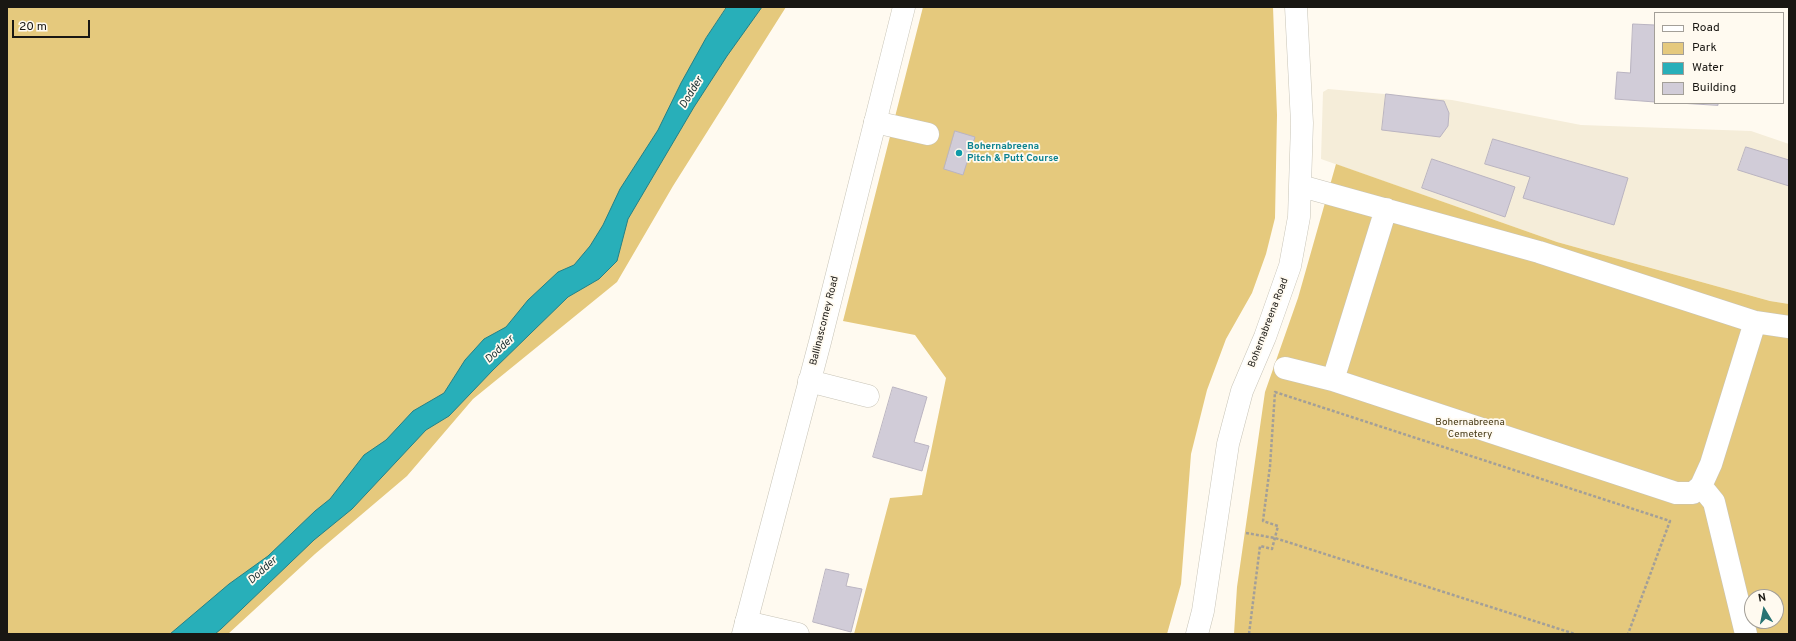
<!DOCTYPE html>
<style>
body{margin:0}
#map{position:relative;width:1796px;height:641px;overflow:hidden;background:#fffaf0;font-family:Overpass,sans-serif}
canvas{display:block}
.frame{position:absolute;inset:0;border:8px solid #191713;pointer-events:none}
.legend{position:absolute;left:1654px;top:12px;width:130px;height:92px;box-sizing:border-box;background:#fffaf0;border:1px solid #a39f98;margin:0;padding:5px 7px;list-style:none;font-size:12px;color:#191713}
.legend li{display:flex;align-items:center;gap:8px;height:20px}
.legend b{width:20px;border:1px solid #a39f98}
.north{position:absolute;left:1744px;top:589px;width:40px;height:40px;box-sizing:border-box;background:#fffaf0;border:1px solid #a39f98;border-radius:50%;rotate:350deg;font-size:11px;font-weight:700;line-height:16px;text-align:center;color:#191713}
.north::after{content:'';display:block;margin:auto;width:14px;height:18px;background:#287373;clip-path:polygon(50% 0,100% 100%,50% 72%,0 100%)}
.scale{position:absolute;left:12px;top:20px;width:78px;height:18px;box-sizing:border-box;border:2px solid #191713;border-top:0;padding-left:5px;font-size:12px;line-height:14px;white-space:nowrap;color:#191713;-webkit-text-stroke:3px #fffaf0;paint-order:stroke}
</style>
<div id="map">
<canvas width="1796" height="641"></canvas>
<div class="frame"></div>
<ul class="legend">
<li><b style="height:5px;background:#fff"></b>Road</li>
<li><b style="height:11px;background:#e5c97d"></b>Park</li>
<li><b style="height:11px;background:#28afb9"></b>Water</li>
<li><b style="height:11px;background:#d1ccd8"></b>Building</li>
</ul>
<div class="north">N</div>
<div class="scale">20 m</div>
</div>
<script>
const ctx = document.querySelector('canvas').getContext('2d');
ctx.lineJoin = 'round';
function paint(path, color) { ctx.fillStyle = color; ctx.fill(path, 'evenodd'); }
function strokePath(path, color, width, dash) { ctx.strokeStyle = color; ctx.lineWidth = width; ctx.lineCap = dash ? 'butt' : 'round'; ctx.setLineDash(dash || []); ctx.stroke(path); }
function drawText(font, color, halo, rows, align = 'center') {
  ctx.font = font + ' Overpass,sans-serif'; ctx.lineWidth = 3.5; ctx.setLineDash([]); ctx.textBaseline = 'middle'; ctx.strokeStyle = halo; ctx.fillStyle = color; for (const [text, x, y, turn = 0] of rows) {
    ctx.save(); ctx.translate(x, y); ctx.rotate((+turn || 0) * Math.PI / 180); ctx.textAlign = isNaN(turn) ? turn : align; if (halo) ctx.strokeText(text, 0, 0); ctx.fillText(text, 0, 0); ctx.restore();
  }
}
paint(new Path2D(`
 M 1328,89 L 1452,100 L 1581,125 L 1751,131 L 1789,144 L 1789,304 L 1770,301 L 1557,242 L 1321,159 L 1323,92 Z`), '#f5edd9');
paint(new Path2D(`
 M 7,7 L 786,7 L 673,186 L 617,282 L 473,399 L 407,476 L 315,554 L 228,634 L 7,634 Z
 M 923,7 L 1273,7 L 1277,115 L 1275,218 L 1266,254 L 1252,293 L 1226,339 L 1207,390 L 1191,454 L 1181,584 L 1167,634 L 854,634 L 890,498 L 922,495 L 946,378 L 915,335 L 843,321 Z
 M 1336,164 L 1557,242 L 1770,301 L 1789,304 L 1789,634 L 1234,634 L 1237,587 L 1265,392 L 1298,298 ZM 1752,597 L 1776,597 L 1776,621 L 1752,621 Z`), '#e5c97d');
const water = new Path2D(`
 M 727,7 L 762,7 L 727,56 L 694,107 L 628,219 L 617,261 L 599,279 L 568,297 L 493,370 L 449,416 L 426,430 L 352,509 L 314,540 L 221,629 L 215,634 L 170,634 L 229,584 L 268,556 L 315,511 L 330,499 L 364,455 L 386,440 L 413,411 L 444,393 L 465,360 L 484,339 L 506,327 L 528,300 L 558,272 L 574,265 L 590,246 L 603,225 L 620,189 L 658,130 L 681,83 L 706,38 Z`);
paint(water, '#28afb9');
strokePath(water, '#248187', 1);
const building = new Path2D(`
 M 1633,24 L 1655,25 L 1655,102 L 1615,99 L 1617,72 L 1630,73 Z
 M 1386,94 L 1444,101 L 1449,113 L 1448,126 L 1440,137 L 1382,130 Z
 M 1679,103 L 1718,103 L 1718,105 Z
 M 955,131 L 975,137 L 963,175 L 944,169 Z
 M 1493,139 L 1628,178 L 1614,225 L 1523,198 L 1530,177 L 1485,164 Z
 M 1746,147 L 1789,160 L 1789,186 L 1738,170 Z
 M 1432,159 L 1515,187 L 1505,217 L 1422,188 Z
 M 893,387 L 927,397 L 914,442 L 929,446 L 922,471 L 873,457 Z
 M 826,569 L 849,574 L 846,586 L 862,589 L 851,632 L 813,622 Z`);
paint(building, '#d1ccd8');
strokePath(building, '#bab4c1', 1);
const minor = new Path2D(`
 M 875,122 L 928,134
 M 1301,186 L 1539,252 L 1755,322 L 1789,327
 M 1285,368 L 1333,380 L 1676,493 L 1693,493 L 1701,486 L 1711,464 L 1755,322
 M 1333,380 L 1386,209
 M 809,381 L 868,396
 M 1701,486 L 1714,502 L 1746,634
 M 746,622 L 798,634
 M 1197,634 L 1203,611 L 1228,444 L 1242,391 L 1265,337 L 1290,266 L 1299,217 L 1302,123 L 1296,7`);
const major = new Path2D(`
 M 743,634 L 820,342 L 904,7`);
strokePath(minor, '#c8c4b7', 23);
strokePath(major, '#c8c4b7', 23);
strokePath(new Path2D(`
 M 1246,533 L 1275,538 L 1575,634
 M 1249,634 L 1260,546 L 1272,549 L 1278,526 L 1263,521 L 1270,466 L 1275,392 L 1670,521 L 1628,634`), '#a39f98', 2.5, [3, 2]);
strokePath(minor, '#fff', 22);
strokePath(major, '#fff', 22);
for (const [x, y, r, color] of [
 [959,153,4,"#0f9aa8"]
]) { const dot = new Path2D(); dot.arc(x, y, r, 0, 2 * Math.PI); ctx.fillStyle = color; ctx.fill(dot); strokePath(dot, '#fffaf0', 1.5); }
drawText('bold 10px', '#0d838f', '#fffaf0', [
 ["Bohernabreena",967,147],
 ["Pitch & Putt Course",967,159]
], 'left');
drawText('10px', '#191713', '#fffaf0', [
 ["Ballinascorney Road",825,321,-76],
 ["Bohernabreena Road",1269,323,-69]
]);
drawText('10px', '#463915', '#fffaf0', [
 ["Bohernabreena",1470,423],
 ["Cemetery",1470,435]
]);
drawText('italic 11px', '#1d3234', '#fffaf0', [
 ["Dodder",692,93,-59],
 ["Dodder",500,350,-43],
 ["Dodder",263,571,-42]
]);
</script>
